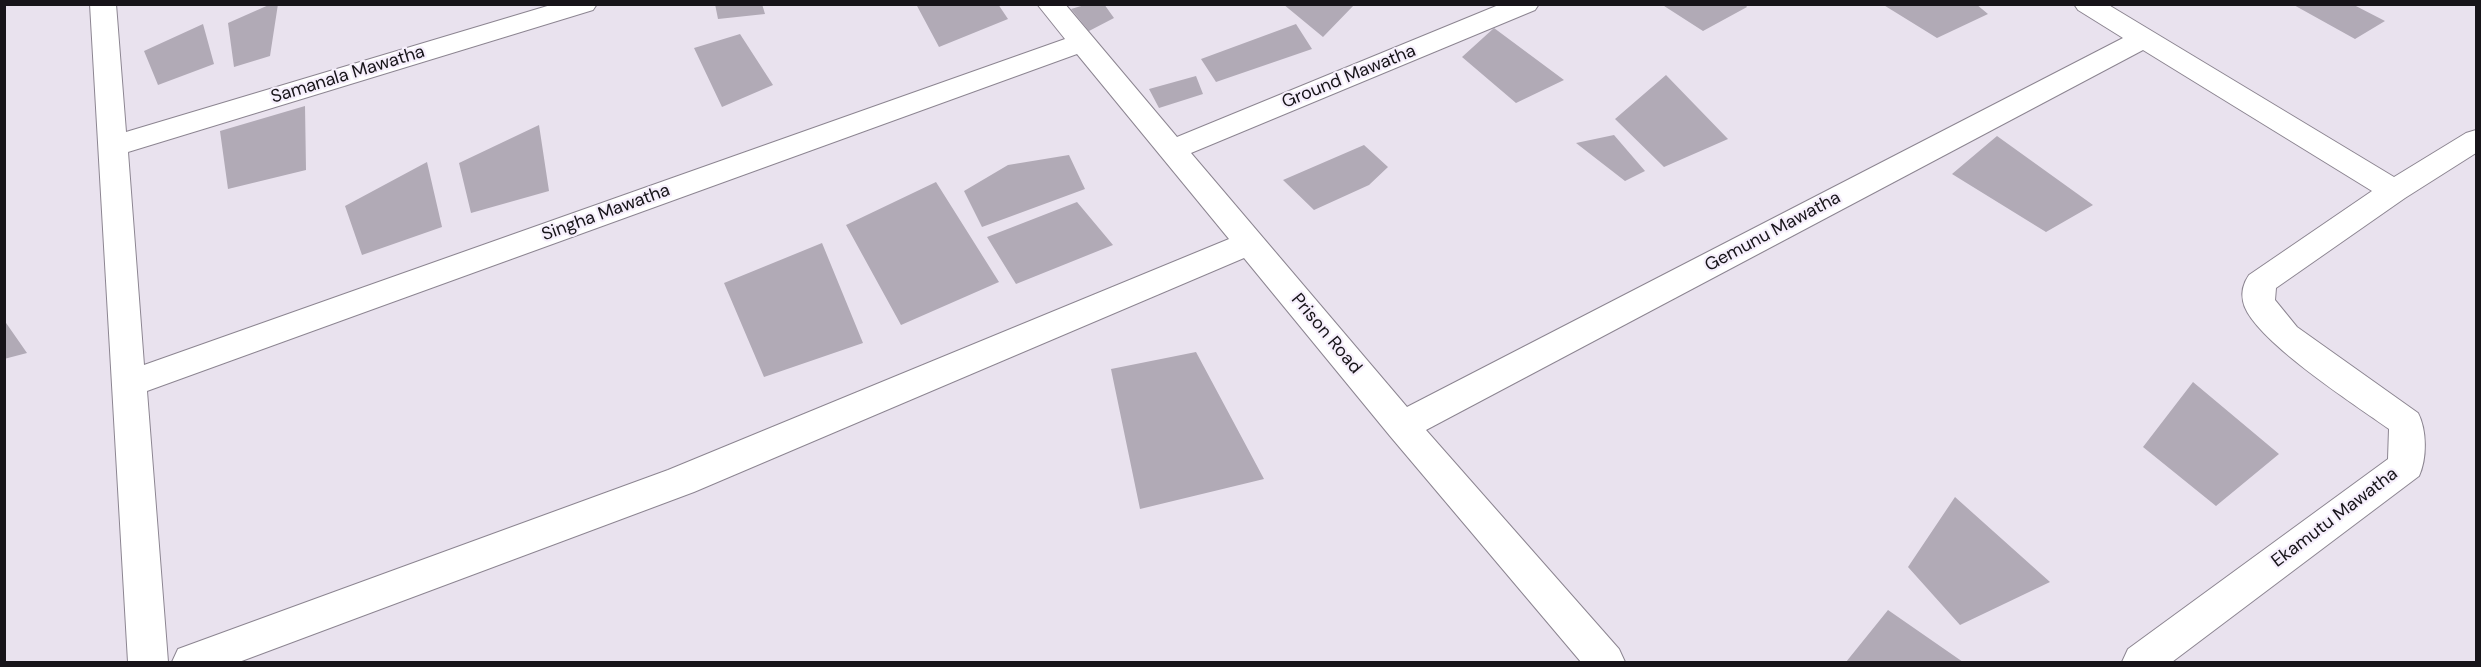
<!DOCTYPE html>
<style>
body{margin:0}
#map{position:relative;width:2481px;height:667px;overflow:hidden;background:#e9e2ee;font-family:"DM Sans",sans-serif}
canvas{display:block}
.frame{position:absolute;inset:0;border:6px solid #171419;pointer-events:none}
</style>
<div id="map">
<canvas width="2481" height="667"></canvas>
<div class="frame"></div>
</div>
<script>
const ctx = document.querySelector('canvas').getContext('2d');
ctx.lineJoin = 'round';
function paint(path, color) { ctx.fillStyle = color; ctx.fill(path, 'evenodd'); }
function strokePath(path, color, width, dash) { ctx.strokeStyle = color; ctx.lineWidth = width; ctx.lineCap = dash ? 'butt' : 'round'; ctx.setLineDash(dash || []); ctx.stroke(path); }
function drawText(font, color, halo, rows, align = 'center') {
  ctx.font = font + ' "DM Sans",sans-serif'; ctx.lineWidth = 4.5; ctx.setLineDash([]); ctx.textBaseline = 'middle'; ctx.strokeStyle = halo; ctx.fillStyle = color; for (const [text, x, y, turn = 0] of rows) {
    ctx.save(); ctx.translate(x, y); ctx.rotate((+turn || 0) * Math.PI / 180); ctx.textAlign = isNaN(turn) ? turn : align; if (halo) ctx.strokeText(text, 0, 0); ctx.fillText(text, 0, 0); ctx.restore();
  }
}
paint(new Path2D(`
 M 271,4 L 278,4 L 270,56 L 234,67 L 228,23 Z
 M 715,4 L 762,4 L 765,14 L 718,19 Z
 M 916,4 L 998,4 L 1008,19 L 939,47 Z
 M 1088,4 L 1104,4 L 1114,18 L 1089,31 L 1071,9 Z
 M 1283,4 L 1355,4 L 1323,37 Z
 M 1661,4 L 1745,4 L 1747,7 L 1703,31 Z
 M 1882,4 L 1976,4 L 1988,14 L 1937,38 Z
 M 2292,4 L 2352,4 L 2385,21 L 2355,39 Z
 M 203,24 L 214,64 L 158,85 L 144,51 Z
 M 1296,24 L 1312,49 L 1216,82 L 1201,59 Z
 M 1494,28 L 1564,80 L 1516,103 L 1462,57 Z
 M 740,34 L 773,85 L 722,107 L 694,48 Z
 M 1666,75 L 1728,139 L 1664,167 L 1615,119 Z
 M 1196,76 L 1203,94 L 1159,108 L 1149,89 Z
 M 305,106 L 306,170 L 228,189 L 220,131 Z
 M 539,125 L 549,191 L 471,213 L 459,163 Z
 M 1614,135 L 1645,171 L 1625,181 L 1576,143 Z
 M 1997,136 L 2093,205 L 2046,232 L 1952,174 Z
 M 1364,145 L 1388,167 L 1369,185 L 1314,210 L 1283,180 Z
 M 1069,155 L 1085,189 L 982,227 L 964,191 L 1008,165 Z
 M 427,162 L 442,227 L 362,255 L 345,206 Z
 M 936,182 L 999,282 L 901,325 L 846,225 Z
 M 1077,202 L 1113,245 L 1016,284 L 987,237 Z
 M 822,243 L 863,343 L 764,377 L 724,283 Z
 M 4,320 L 27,353 L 4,359 Z
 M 1196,352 L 1264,479 L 1140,509 L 1111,369 Z
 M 2193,382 L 2279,454 L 2216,506 L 2143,447 Z
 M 1955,497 L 2050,582 L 1960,625 L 1908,567 Z
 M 1888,610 L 1963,662 L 1846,662 Z`), '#b1aab6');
const street = new Path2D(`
 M 90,4 L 116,4 L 126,132 L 554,4 L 597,4 L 593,10 L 128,152 L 144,365 L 1065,39 L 1037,4 L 1065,4 L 1177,137 L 1501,4 L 1539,4 L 1535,10 L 1191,153 L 1407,407 L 2123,38 L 2078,10 L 2074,4 L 2107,4 L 2394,177 L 2466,133 L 2476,130 L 2476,153 L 2405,198 L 2276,288 L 2275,300 L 2297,327 L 2418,413 C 2427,430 2427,459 2419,476 L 2172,662 L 2122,662 L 2128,649 L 2388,459 L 2389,429 C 2357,406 2249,337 2243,301 C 2241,292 2244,282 2249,275 L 2372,191 L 2143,50 L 1426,430 L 1619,649 L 1625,662 L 1581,662 L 1390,436 L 1244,258 L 694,492 L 239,662 L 172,662 L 178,649 L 668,470 L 1229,239 L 1077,54 L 147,391 L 168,662 L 128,662 Z`);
strokePath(street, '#8c8591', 2);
paint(street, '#fff');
drawText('18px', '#171419', '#f6effc', [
 ["Samanala Mawatha",348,75,-17],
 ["Ground Mawatha",1349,77,-22],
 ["Singha Mawatha",606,213,-20],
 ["Gemunu Mawatha",1773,232,-28],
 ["Prison Road",1326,334,50],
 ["Ekamutu Mawatha",2335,518,-37]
]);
</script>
